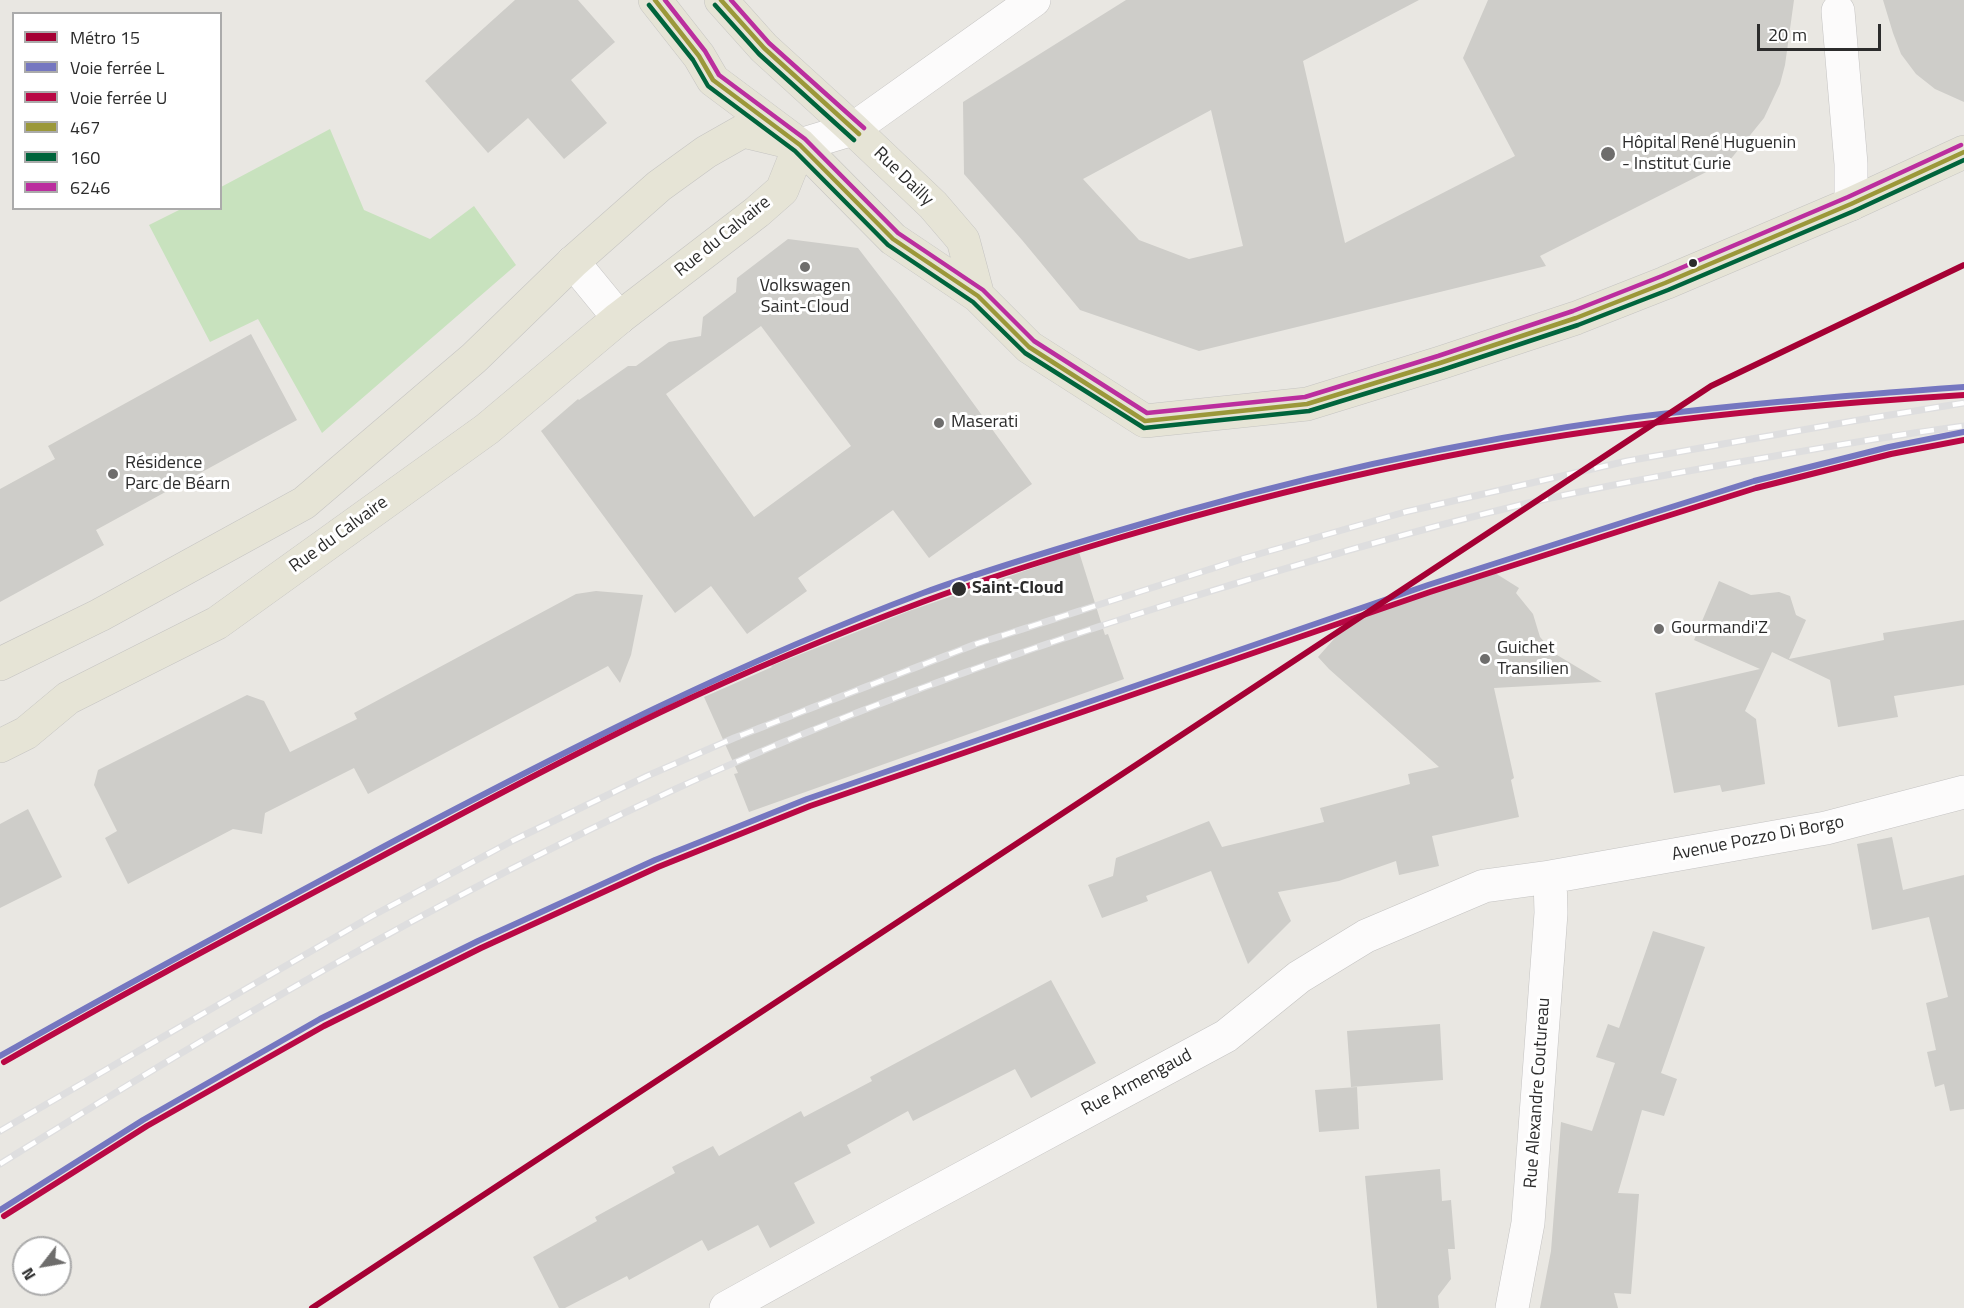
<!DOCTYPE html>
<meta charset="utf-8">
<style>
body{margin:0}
#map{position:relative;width:1964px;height:1308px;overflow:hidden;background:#e9e7e2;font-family:"Titillium Web",sans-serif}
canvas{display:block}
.legend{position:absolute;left:12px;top:12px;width:210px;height:198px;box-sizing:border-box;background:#fff;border:2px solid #ababab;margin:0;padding:8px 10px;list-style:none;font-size:18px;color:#2c2c2c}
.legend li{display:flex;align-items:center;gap:12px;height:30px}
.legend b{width:30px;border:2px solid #ababab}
.north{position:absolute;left:12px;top:1236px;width:60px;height:60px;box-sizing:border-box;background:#fff;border:2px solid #ababab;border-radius:50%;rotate:239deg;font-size:16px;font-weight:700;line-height:24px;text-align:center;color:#2c2c2c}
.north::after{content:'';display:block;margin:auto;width:21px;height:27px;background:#6e6d6c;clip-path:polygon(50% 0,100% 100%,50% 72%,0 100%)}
.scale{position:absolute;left:1757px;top:24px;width:124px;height:27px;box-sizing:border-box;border:3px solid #2c2c2c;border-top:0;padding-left:8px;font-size:18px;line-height:21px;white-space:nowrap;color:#2c2c2c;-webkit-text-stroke:4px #fff;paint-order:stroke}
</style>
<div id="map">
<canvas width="1964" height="1308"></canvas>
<ul class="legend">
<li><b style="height:8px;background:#a50034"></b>Métro 15</li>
<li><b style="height:8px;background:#7577c0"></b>Voie ferrée L</li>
<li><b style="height:8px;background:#b90845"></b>Voie ferrée U</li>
<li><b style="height:8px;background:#9b983a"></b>467</li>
<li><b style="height:8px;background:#00643c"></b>160</li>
<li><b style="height:8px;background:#bb2e9e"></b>6246</li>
</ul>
<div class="north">N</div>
<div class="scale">20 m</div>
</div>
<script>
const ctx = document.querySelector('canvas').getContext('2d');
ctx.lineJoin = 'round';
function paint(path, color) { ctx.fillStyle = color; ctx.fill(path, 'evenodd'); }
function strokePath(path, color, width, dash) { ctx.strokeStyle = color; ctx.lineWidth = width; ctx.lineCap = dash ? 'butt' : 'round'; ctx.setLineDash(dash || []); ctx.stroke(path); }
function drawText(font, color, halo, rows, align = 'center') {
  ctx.font = font + ' "Titillium Web",sans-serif'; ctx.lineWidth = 6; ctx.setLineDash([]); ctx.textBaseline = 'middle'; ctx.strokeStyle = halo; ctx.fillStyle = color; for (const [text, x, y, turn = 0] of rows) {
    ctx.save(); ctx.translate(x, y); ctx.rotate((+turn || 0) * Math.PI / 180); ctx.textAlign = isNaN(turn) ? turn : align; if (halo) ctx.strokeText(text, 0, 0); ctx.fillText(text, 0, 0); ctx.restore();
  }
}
paint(new Path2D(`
 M 330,129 L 364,210 L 430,239 L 474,206 L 516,265 L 322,433 L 258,319 L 210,342 L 149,225 L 181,209 L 220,208 L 221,187 Z`), '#c8e2be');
paint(new Path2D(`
 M 515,0 L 578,0 L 615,42 L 571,80 L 607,123 L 564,159 L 528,118 L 488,153 L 425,81 Z
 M 1126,0 L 1419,0 L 1303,61 L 1345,243 L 1515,156 L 1463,58 L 1488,0 L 1794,0 L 1785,65 L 1780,84 L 1764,118 L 1730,160 L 1540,256 L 1546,266 L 1199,351 L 1080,310 L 1022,240 L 964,174 L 963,102 ZM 1211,110 L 1243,246 L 1189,259 L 1139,240 L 1083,179 Z
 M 1883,0 L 1964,0 L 1964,102 L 1935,89 L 1916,74 L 1901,54 L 1893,33 Z
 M 788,239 L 858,248 L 898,300 L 1032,484 L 929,558 L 893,510 L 798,578 L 807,591 L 747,634 L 711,586 L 675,613 L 541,431 L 578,399 L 579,400 L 628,366 L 636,366 L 669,342 L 701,336 L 703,317 L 736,292 L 737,278 ZM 761,326 L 851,446 L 754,517 L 666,394 Z
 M 251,334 L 297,420 L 96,530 L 104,545 L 0,602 L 0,489 L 55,459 L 48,446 Z
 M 1079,552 L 1105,635 L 1108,634 L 1124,679 L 749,812 L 734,774 L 738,773 L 704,697 L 772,667 L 771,666 L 909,611 Z
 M 1495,573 L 1519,588 L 1516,593 L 1533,614 L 1540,637 L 1547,645 L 1557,655 L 1602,682 L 1494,688 L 1514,778 L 1511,780 L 1519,817 L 1432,836 L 1439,866 L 1399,875 L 1396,861 L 1339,881 L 1278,892 L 1291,921 L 1248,964 L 1211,871 L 1146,896 L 1148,901 L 1102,918 L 1088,885 L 1113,876 L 1116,858 L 1209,821 L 1222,847 L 1324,822 L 1320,808 L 1410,784 L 1408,774 L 1439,767 L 1329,669 L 1318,657 L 1348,623 L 1396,605 Z
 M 1719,581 L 1751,595 L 1779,592 L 1790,596 L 1796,615 L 1806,620 L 1789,659 L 1884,640 L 1883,633 L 1964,620 L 1964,685 L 1894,696 L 1898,717 L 1838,727 L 1830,680 L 1772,652 L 1745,711 L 1756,719 L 1765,784 L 1722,792 L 1720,785 L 1674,793 L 1655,693 L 1760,669 L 1694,640 Z
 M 596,591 L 643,595 L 631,655 L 620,683 L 608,666 L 368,794 L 354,768 L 265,813 L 262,834 L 233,829 L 128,884 L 105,838 L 117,831 L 94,785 L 98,770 L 247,695 L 264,701 L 290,752 L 357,719 L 354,713 L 576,594 Z
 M 28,809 L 62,877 L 0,908 L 0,824 Z
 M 1892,837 L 1903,890 L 1964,875 L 1964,1109 L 1950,1111 L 1944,1084 L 1935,1087 L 1927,1052 L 1936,1050 L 1926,1003 L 1948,997 L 1929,917 L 1872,930 L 1857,844 Z
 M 1653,931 L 1705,947 L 1661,1073 L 1677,1079 L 1664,1116 L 1642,1110 L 1618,1193 L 1639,1194 L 1631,1294 L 1614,1293 L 1618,1308 L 1540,1308 L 1551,1251 L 1561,1122 L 1592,1131 L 1615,1063 L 1596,1057 L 1608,1024 L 1619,1028 Z
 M 1051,980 L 1096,1063 L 1031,1098 L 1015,1069 L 913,1121 L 908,1111 L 847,1145 L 851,1153 L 794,1183 L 815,1223 L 770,1248 L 758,1225 L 708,1251 L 702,1240 L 629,1280 L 627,1276 L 565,1308 L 559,1308 L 533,1257 L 597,1221 L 595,1217 L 675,1173 L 672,1167 L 713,1146 L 719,1156 L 801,1111 L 804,1117 L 872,1081 L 870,1077 Z
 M 1440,1024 L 1443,1080 L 1351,1087 L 1347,1031 Z
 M 1357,1087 L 1359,1129 L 1319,1132 L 1315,1090 Z
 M 1440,1169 L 1442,1201 L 1451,1200 L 1455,1249 L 1448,1249 L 1451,1279 L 1438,1296 L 1439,1308 L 1377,1308 L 1365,1176 Z`), '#cecdc9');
const minor = new Path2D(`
 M 1838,11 L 1851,164 L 1851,204
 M 800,145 L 853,129 L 1034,0
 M 573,262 L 619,318
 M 726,1308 L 892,1216 L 1226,1036 L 1299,977 L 1366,936 L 1484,886 L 1550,877 L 1826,828 L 1964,792
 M 1512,1308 L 1528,1223 L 1551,913 L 1550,877`);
const major = new Path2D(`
 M 655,0 L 699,56 L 713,80 L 800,145 L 893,239 L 978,296 L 1029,347 L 1145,421 L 1307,404 L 1440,363 L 1576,318 L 1665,283 L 1851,204 L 1964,152
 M 721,0 L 764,48 L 853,129 L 933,205 L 963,240 L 978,296
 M 0,664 L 100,615 L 304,503 L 474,358 L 573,262 L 659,186 L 706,152 L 743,131 L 789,142
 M 0,746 L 26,733 L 68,698 L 217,623 L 487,429 L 619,318 L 757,212 L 782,190 L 800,145`);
strokePath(minor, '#c4c3c2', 34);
strokePath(major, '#c5c4c2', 34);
strokePath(minor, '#fcfbfb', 33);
strokePath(major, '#e6e4d6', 33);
const rail = new Path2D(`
 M 0,1131 L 372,916 L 514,840 L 647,776 L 734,738 L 976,644 L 1245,558 L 1405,512 L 1627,461 L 1853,421 L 1964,403
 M 0,1164 C 216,1029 437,899 669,792 C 829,718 998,658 1166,605 C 1284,568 1404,533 1524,504 C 1607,485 1691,470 1775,456 C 1838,445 1901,434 1964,426`);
strokePath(rail, '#dededf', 7);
strokePath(rail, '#fff', 4.5, [14]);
strokePath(new Path2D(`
 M 655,0 L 699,56 L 713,80 L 800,145 L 893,239 L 978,296 L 1029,347 L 1145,421 L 1307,404 L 1440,363 L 1576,318 L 1665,283 L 1851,204 L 1964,152
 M 721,0 L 764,48 L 859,134`), '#9b983a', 4.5);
strokePath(new Path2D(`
 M 649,5 L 693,60 L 708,86 L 795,151 L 888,245 L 973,302 L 1025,353 L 1144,428 L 1309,411 L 1442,370 L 1578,325 L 1668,290 L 1854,211 L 1964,160
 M 715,5 L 759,54 L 854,140`), '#00643c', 4.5);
strokePath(new Path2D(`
 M 665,0 L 705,51 L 719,75 L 805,139 L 898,233 L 983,290 L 1034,341 L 1147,413 L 1305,397 L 1438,356 L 1573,311 L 1662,276 L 1848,197 L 1961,145
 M 731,0 L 769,43 L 864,128`), '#bb2e9e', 4.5);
strokePath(new Path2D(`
 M 0,1056 C 131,981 265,910 398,839 C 571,748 739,662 923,593 C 986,570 1050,551 1114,532 C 1282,481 1454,442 1628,418 C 1740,404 1852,395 1964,387
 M 0,1210 L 143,1120 L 320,1019 L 478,941 L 655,860 L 807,799 L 1428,585 L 1643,516 L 1754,481 L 1889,447 L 1964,432`), '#7577c0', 6);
strokePath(new Path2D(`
 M 4,1062 C 134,987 268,917 401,846 C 488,800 575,753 663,711 C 749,670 836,634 925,601 C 987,578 1052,558 1115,539 C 1283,489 1455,449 1629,426 C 1740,411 1852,402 1964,395
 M 4,1216 L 147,1126 L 324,1026 L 481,948 L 658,867 L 810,806 L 1430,592 L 1645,523 L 1756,488 L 1891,454 L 1964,440`), '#b90845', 6);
strokePath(new Path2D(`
 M 312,1308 L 1711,386 L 1964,265`), '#a50034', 6);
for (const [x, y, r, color] of [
 [1608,154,8,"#6e6d6c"],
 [1693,263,5,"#2c2c2c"],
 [805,267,6,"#6e6d6c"],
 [939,423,6,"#6e6d6c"],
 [113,474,6,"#6e6d6c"],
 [959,589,8,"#2c2c2c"],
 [1659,629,6,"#6e6d6c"],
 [1485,659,6,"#6e6d6c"]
]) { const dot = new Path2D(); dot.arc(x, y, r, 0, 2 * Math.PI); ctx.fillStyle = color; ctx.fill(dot); strokePath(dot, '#fff', 2); }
drawText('18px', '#2c2c2c', '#fff', [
 ["Hôpital René Huguenin",1622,144],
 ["- Institut Curie",1622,165],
 ["Volkswagen",805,287,"center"],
 ["Saint-Cloud",805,308,"center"],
 ["Maserati",951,423],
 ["Résidence",125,464],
 ["Parc de Béarn",125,485],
 ["Gourmandi'Z",1671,629],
 ["Guichet",1497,649],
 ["Transilien",1497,670]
], 'left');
drawText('18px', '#2c2c2c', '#fff', [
 ["Rue Dailly",903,177,44],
 ["Rue du Calvaire",723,237,-39],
 ["Rue du Calvaire",339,535,-36],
 ["Avenue Pozzo Di Borgo",1758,839,-11],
 ["Rue Armengaud",1137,1083,-28],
 ["Rue Alexandre Coutureau",1538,1093,-86]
]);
drawText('bold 18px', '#2c2c2c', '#fff', [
 ["Saint-Cloud",972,589]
], 'left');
</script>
